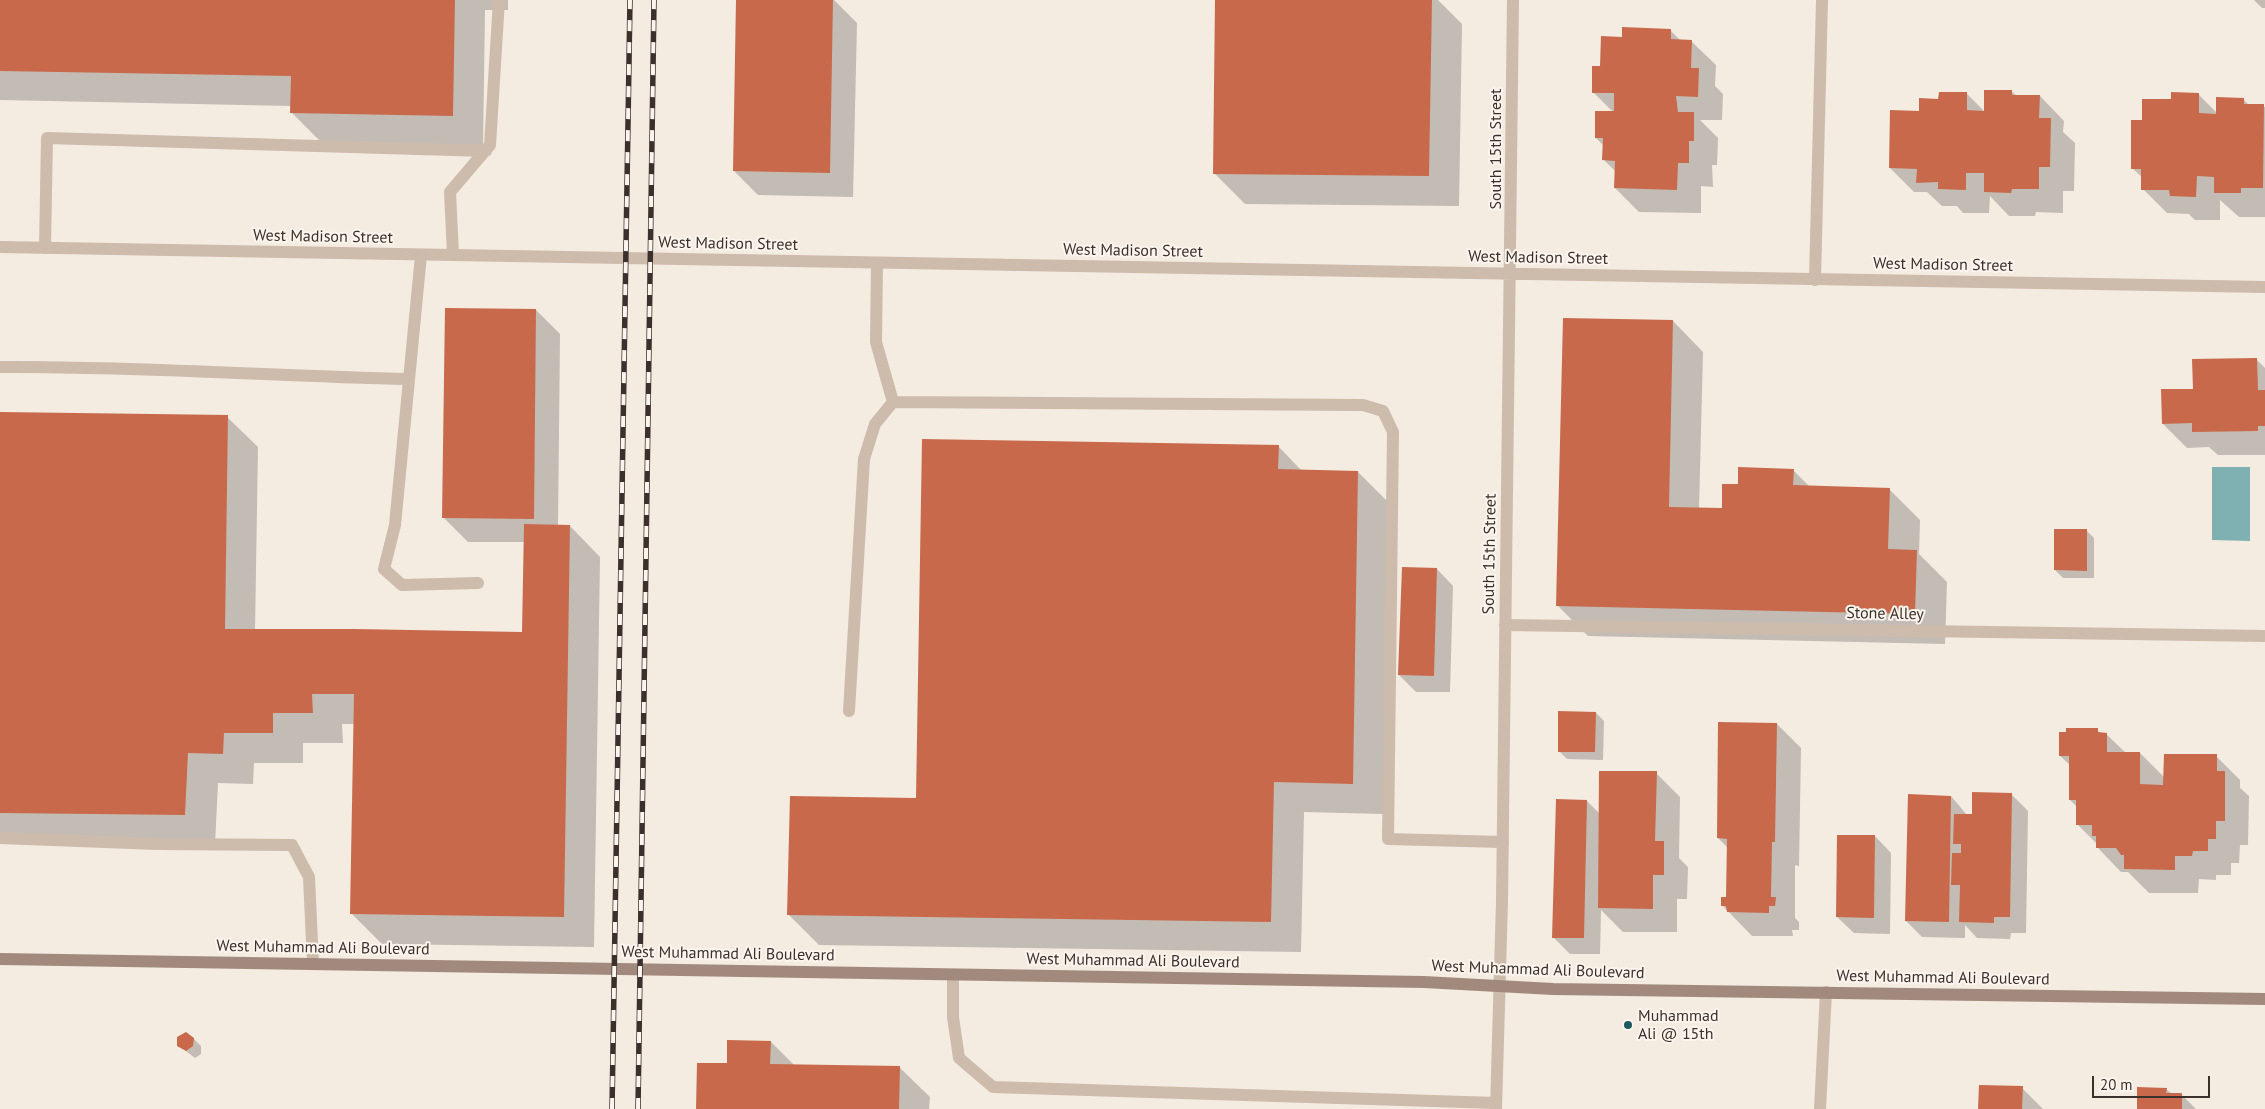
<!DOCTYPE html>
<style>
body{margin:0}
#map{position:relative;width:2265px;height:1109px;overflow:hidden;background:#f4ebe1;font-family:"PT Sans",sans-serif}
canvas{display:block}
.scale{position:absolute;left:2092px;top:1076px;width:118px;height:22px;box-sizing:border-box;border:2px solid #3b302b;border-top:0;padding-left:6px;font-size:15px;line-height:18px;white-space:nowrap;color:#3b302b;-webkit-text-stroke:4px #fbf5ee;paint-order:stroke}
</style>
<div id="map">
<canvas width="2265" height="1109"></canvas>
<div class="scale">20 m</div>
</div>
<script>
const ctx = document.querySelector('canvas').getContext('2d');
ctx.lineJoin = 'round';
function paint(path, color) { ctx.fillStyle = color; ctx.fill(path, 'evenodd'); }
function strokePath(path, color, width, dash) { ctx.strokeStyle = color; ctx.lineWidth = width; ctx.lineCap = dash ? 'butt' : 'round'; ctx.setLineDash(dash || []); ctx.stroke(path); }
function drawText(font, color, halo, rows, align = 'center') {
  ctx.font = font + ' "PT Sans",sans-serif'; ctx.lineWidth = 4; ctx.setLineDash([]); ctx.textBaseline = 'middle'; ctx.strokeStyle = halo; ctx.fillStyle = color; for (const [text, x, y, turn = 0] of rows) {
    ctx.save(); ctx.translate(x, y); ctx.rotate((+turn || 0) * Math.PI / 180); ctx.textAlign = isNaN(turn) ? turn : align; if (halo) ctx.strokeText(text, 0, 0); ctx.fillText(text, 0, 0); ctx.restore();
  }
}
paint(new Path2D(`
 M 2212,467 L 2250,467 L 2250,541 L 2212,540 Z`), '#7fb0b2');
paint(new Path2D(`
 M 0,0 L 508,0 L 508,10 L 485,10 L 483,146 L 322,143 L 291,112 L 292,106 L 0,100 Z
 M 737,0 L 834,0 L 857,23 L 853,197 L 758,195 L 734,171 Z
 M 1216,0 L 1438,0 L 1462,24 L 1459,206 L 1245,204 L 1214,173 Z
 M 2254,0 L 2265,0 L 2265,8 L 2262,8 Z
 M 1670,30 L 1681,41 L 1691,41 L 1716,65 L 1715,86 L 1723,94 L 1722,120 L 1700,120 L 1718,138 L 1717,165 L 1712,165 L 1713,187 L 1701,186 L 1701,213 L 1639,212 L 1615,188 L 1616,172 L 1604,160 L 1604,146 L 1596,138 L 1613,112 L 1593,92 L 1601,67 L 1623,38 Z
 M 2011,91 L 2017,96 L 2040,96 L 2064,121 L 2063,132 L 2075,143 L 2074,191 L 2063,191 L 2063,213 L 2036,212 L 2035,216 L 2009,216 L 1990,196 L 1989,213 L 1963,213 L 1957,206 L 1942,206 L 1927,192 L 1914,192 L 1890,168 L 1920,112 L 1940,100 L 1967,94 L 1986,113 Z
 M 2198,94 L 2217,113 L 2243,99 L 2250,106 L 2265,107 L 2265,217 L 2239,217 L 2220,200 L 2220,220 L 2195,220 L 2189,214 L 2167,213 L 2143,189 L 2143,178 L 2132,168 L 2143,121 L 2172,100 Z
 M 536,310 L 560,334 L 558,526 L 570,526 L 600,557 L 594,947 L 382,944 L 351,913 L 354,724 L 342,724 L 343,743 L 303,743 L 303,763 L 254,763 L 253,784 L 218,783 L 215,845 L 0,842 L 0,413 L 227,417 L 258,447 L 255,630 L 524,633 L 525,542 L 468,542 L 444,518 Z
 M 1673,321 L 1703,352 L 1699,509 L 1723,509 L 1739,486 L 1793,470 L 1810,487 L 1889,489 L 1920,520 L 1919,554 L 1947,582 L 1945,644 L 1588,636 L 1557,605 Z
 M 2257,360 L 2265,368 L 2265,455 L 2218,455 L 2209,447 L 2187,448 L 2163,424 L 2194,390 Z
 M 1278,446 L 1302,471 L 1358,472 L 1388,502 L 1383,814 L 1304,812 L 1301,952 L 819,945 L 788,914 L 918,799 Z
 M 2086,530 L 2094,538 L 2094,578 L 2063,578 L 2055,570 Z
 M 1437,569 L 1453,586 L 1450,692 L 1416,692 L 1399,675 Z
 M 1596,713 L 1604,721 L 1603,760 L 1567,759 L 1559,751 Z
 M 1777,724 L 1801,748 L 1799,866 L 1795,865 L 1795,918 L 1799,922 L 1799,930 L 1792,930 L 1793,936 L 1752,936 L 1722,905 L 1728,898 L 1728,848 L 1718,838 Z
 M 2097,730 L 2101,734 L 2106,734 L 2126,753 L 2140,753 L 2165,778 L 2216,756 L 2240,780 L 2240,788 L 2249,796 L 2248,845 L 2240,845 L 2239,863 L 2231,863 L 2231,875 L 2216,875 L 2216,880 L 2199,879 L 2198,893 L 2149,893 L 2128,872 L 2121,872 L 2097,847 L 2097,844 L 2077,824 L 2077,807 L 2070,800 L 2070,765 L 2060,756 Z
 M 1656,773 L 1680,797 L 1679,858 L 1688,867 L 1687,899 L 1677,899 L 1677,932 L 1623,932 L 1601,910 L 1600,954 L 1570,954 L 1553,937 L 1587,801 L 1600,814 Z
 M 2012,795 L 2028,811 L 2026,933 L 2011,933 L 2010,939 L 1977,938 L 1965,925 L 1965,938 L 1922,937 L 1906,921 L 1951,796 L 1967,815 L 1973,815 Z
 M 1875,836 L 1891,853 L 1890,934 L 1854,933 L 1837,917 Z
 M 193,1038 L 201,1046 L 201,1054 L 195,1058 L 178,1045 Z
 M 771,1042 L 794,1065 L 899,1067 L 930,1097 L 929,1109 L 697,1109 L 728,1064 Z
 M 2022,1088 L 2043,1109 L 1980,1109 Z
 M 2166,1089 L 2172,1094 L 2181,1094 L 2196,1109 L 2138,1109 Z`), '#0003');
paint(new Path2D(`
 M 0,0 L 455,0 L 453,116 L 290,113 L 291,76 L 0,71 Z
 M 736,0 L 833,0 L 830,173 L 733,171 Z
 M 1215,0 L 1432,0 L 1429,176 L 1213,174 Z
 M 1622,27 L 1671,29 L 1671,39 L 1692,40 L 1691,68 L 1699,68 L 1698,97 L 1676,96 L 1678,112 L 1694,112 L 1694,141 L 1689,141 L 1689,163 L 1678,163 L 1677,190 L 1614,188 L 1615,161 L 1602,160 L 1603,138 L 1595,138 L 1595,111 L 1614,111 L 1614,93 L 1592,93 L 1592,66 L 1600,66 L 1601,36 L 1622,37 Z
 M 1984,90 L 2012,90 L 2012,95 L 2040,95 L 2039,118 L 2051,118 L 2050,167 L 2039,167 L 2039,189 L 2012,189 L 2011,193 L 1984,192 L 1984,173 L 1966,173 L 1966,190 L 1938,189 L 1938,182 L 1916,183 L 1917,169 L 1889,168 L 1890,110 L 1919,111 L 1919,98 L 1938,99 L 1939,92 L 1967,92 L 1967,110 L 1984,111 Z
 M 2171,92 L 2199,93 L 2199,113 L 2216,114 L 2216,97 L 2244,98 L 2244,104 L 2264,104 L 2263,188 L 2241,188 L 2241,193 L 2214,193 L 2214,177 L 2197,176 L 2196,197 L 2170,196 L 2169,190 L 2141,190 L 2141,169 L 2131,169 L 2131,120 L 2142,120 L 2142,99 L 2171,99 Z
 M 445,308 L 536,309 L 534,519 L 442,518 Z
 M 1563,318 L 1673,320 L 1669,507 L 1722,508 L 1722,484 L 1738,484 L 1738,467 L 1794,469 L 1793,485 L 1890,488 L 1888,549 L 1917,550 L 1915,614 L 1556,606 Z
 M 2257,358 L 2258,390 L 2265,390 L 2265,426 L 2258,426 L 2258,431 L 2192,432 L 2192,423 L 2162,424 L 2161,389 L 2193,389 L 2192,359 Z
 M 0,412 L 228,415 L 225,629 L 355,629 L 522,632 L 524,524 L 570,525 L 564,917 L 350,914 L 354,694 L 312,694 L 313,713 L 273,713 L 273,733 L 224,733 L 223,754 L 188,753 L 185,815 L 0,813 Z
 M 922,439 L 1279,445 L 1278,469 L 1358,471 L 1353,784 L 1274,782 L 1271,922 L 787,915 L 790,796 L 916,798 Z
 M 2054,529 L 2087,529 L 2087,571 L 2054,570 Z
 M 1402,567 L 1437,568 L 1434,676 L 1398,675 Z
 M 1558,711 L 1596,712 L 1595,752 L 1558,752 Z
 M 1718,722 L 1777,723 L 1775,842 L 1772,842 L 1771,897 L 1776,897 L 1775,906 L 1769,906 L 1769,913 L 1727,912 L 1726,906 L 1721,906 L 1721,897 L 1726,897 L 1727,839 L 1717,838 Z
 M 2066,728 L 2098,728 L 2098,732 L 2107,733 L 2107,752 L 2140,752 L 2140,784 L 2163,785 L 2164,754 L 2217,754 L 2217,771 L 2225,771 L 2225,821 L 2216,821 L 2216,839 L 2208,839 L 2208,851 L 2193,851 L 2192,856 L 2175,856 L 2175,870 L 2124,869 L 2124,855 L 2121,855 L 2116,848 L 2096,848 L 2096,836 L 2092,836 L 2092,825 L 2076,825 L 2076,800 L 2069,800 L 2069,756 L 2059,756 L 2059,732 L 2066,732 Z
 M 1599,771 L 1657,771 L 1655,841 L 1664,841 L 1664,875 L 1653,875 L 1653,909 L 1598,908 Z
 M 1972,792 L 2012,793 L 2010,917 L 1994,917 L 1994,923 L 1959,922 L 1960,885 L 1951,885 L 1952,853 L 1961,853 L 1961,844 L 1953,844 L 1954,814 L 1972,814 Z
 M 1908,794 L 1951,796 L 1949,922 L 1905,921 Z
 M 1556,799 L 1587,800 L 1584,938 L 1552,938 Z
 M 1837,835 L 1875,835 L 1874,918 L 1836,917 Z
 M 186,1032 L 194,1038 L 193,1046 L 186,1051 L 177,1046 L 177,1037 Z
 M 727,1040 L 771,1041 L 770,1064 L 900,1066 L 899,1109 L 696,1109 L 697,1063 L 727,1063 Z
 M 1979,1085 L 2023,1086 L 2022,1109 L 1978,1109 Z
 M 2137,1087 L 2167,1088 L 2166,1093 L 2182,1093 L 2182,1109 L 2137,1109 Z`), '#c8694b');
strokePath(new Path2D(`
 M 45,248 L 47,138 L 486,151
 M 421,255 L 395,525 L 384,569 L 402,585 L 478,583
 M 453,255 L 450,192 L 490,145 L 499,0
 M 877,263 L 876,342 L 893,402
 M 1815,280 L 1822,0
 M 0,367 C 136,366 273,376 409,379
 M 849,711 L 864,459 L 875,424 L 893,402 L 1363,405 L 1383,411 L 1393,432 L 1388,839 L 1503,842
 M 0,838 L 157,844 L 292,845 L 309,877 L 313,964
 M 953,975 L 953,1017 L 959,1058 L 993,1087 L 1496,1103
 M 1820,1109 L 1826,992`), '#cdbbac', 12);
strokePath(new Path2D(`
 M 0,247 L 2265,287
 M 1505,625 L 2265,636
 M 1496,1109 L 1502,901 L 1513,0`), '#cdbbac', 12);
strokePath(new Path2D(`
 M 0,959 L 1424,982 L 1553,989 L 2265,999`), '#a18a7d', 12);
const rail = new Path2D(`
 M 612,1109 L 630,0
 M 638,1109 L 654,0`);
strokePath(rail, '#3b302b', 5.5);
strokePath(rail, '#fbf5ee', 4, [11]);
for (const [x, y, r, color] of [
 [1628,1025,5,"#1f5a5e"]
]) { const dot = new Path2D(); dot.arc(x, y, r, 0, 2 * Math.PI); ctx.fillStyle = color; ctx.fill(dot); strokePath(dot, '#fbf5ee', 2); }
drawText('16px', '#3b302b', '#fbf5ee', [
 ["South 15th Street",1496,149,-90],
 ["West Madison Street",323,237,1],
 ["West Madison Street",728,244,1],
 ["West Madison Street",1133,251,1],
 ["West Madison Street",1538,258,1],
 ["West Madison Street",1943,265,1],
 ["South 15th Street",1490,554,-89],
 ["Stone Alley",1885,614,1],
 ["West Muhammad Ali Boulevard",323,948,1],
 ["West Muhammad Ali Boulevard",728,954,1],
 ["West Muhammad Ali Boulevard",1133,961,1],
 ["West Muhammad Ali Boulevard",1538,970,2],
 ["West Muhammad Ali Boulevard",1943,978,1]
]);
drawText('16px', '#3b302b', '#fbf5ee', [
 ["Muhammad",1638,1016],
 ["Ali @ 15th",1638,1034]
], 'left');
</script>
